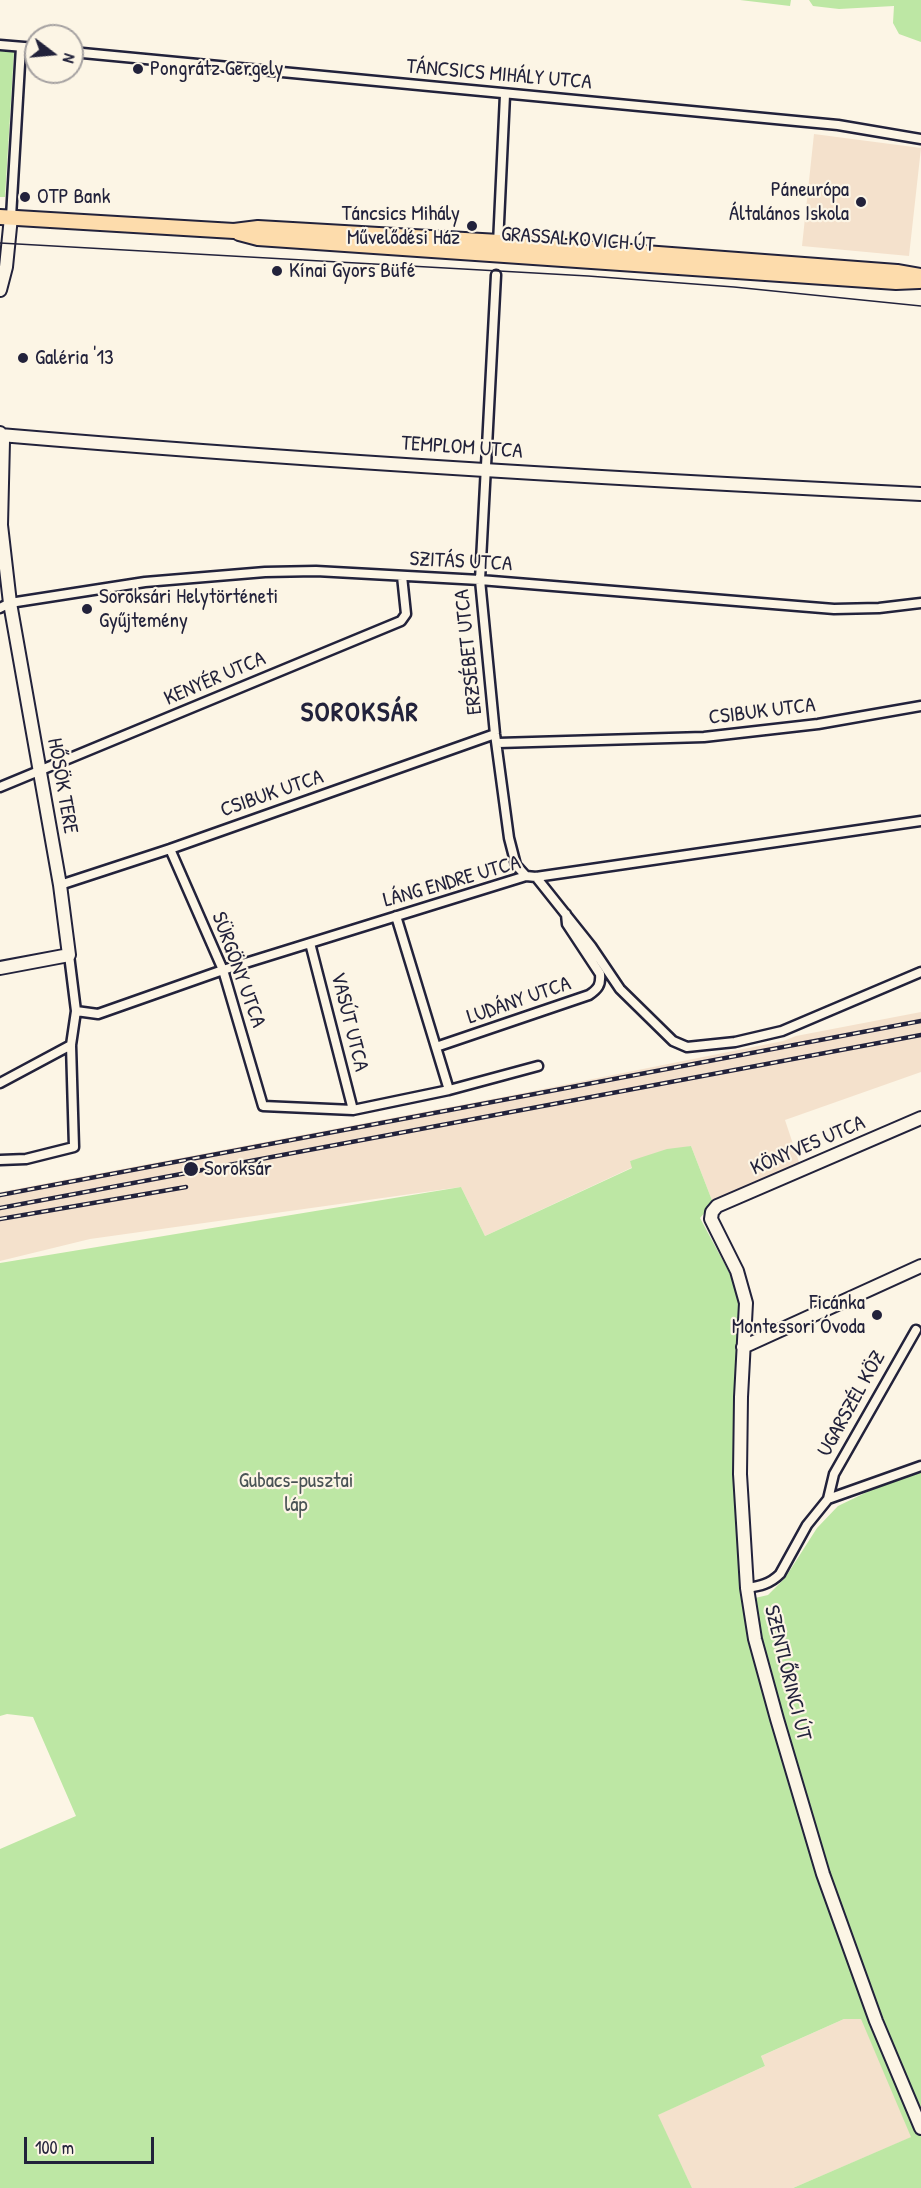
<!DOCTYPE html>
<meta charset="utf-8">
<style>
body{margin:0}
#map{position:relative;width:921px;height:2188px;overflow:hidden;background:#fcf5e5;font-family:"Patrick Hand",sans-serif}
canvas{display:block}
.north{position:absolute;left:24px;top:24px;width:60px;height:60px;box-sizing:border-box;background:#fcf5e5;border:2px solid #a5a1a1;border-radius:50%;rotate:106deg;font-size:16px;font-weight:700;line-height:24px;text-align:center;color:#22223b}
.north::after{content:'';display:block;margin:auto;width:21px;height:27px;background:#22223b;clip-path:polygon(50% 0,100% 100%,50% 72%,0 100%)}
.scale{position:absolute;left:24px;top:2137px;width:130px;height:27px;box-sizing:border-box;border:3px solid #22223b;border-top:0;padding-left:8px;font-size:18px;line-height:21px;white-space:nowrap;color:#22223b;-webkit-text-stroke:4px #fcf5e5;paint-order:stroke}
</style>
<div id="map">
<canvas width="921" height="2188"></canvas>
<div class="north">N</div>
<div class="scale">100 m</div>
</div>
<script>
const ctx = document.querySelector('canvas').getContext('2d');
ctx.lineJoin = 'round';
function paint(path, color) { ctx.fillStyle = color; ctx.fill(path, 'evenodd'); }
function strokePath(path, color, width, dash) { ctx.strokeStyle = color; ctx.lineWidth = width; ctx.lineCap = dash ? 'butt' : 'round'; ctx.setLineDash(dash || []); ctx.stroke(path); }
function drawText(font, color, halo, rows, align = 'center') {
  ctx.font = font + ' "Patrick Hand",sans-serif'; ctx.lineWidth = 4.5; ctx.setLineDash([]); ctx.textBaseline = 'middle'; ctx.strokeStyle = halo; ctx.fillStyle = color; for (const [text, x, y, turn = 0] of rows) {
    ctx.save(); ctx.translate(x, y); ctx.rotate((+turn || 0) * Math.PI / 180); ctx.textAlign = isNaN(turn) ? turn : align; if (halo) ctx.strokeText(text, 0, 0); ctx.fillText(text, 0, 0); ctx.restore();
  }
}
paint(new Path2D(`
 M 814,134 L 921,148 L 909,256 L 802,246 Z
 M 921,1012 L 921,1072 L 785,1120 L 800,1165 L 713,1203 L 691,1146 L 630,1161 L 633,1167 L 485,1236 L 461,1187 L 90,1239 L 0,1261 L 0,1192 L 513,1095 L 783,1041 L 796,1036 Z
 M 844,2019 L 862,2019 L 912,2137 L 793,2188 L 692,2188 L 657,2115 L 765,2066 L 761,2056 Z`), '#f4e1cc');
paint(new Path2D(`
 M 740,0 L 791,0 L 790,6 Z
 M 809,0 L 921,0 L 921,42 L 899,34 L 893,23 L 894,6 L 839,9 L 813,6 Z
 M 0,51 L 14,52 L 5,197 L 0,197 Z
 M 691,1146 L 713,1203 L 700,1218 L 730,1274 L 740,1304 L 734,1469 L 742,1601 L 768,1595 L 785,1578 L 817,1528 L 838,1506 L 921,1466 L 921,2188 L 793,2188 L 911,2137 L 861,2019 L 844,2019 L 761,2056 L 765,2066 L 658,2115 L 692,2188 L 0,2188 L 0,1849 L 76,1816 L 33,1717 L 7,1714 L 0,1716 L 0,1263 L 461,1187 L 485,1236 L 632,1168 L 630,1161 L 667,1149 Z`), '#bde7a4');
const street = new Path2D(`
 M 0,45 L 36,48
 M 72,52 L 838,125 L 921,139
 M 11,217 L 21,47
 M 498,244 L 505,95
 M 496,275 L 480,580 L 495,734 L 509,838 L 516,865 L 526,876
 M 0,608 L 10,603 L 145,582 L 265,572 L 316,571 L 480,580 L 834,609 L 879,608 L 921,603
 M 498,743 L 704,737 L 818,724 L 921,706
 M 0,787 L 401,621 L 406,614 L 402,576
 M 170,849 L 223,970 L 263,1106 L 353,1110 L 449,1090 L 538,1066
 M 536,877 L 591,946 L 620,989 L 673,1041 L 687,1047 L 735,1042 L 782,1031 L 921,972
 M 60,885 L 170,849 L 495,734
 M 396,916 L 449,1090
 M 310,943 L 353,1110
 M 76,1011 L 98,1014 L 223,970 L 526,876 L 536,877 L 921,821
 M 436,1047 L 589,995 C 598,989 601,985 600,974 L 567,924 L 566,914
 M 0,1083 L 71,1045
 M 0,1160 L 26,1159 L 74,1147 L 71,1045 L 76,1011 L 69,955
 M 828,1499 L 834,1474 L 916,1330
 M 747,1588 C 760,1586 770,1584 780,1574 L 807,1525 L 828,1499 L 921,1466`);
const secondary = new Path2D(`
 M 0,290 L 6,267 L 11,217
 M 0,433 L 3,441 L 1,525 L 10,603 L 60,885 L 69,955 L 0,968
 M 0,435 C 306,461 614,479 921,494
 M 921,1118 L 717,1206 L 712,1212 L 711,1219 L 737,1271 L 746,1303 L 741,1397 L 740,1474 L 747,1588 L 755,1639 L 777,1719 L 823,1874 L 876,2021 L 921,2128
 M 743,1347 L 921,1266`);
const primary = new Path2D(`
 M 0,217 L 234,231 L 258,228 L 499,242 L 897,272 L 921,276
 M 239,233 L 258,238 L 896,282 L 919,281`);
strokePath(street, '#22223b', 13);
strokePath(secondary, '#22223b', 16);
strokePath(primary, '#22223b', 18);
strokePath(street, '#fcf5e5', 8);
strokePath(secondary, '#fcf5e5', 12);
strokePath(primary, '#fddcac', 14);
strokePath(new Path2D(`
 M 0,243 L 588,276 L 734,287 L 921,306`), '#22223b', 1.5);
const rail = new Path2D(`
 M 0,1195 L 921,1021
 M 0,1208 L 921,1035
 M 0,1219 L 186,1187`);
strokePath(rail, '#22223b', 4.5);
strokePath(rail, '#fcf5e5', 2, [7]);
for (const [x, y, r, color] of [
 [138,69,6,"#22223b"],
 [25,197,6,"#22223b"],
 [861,202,6,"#22223b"],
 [472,226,6,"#22223b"],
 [277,271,6,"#22223b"],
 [23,358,6,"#22223b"],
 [87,609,6,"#22223b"],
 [191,1169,8,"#22223b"],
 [877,1315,6,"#22223b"]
]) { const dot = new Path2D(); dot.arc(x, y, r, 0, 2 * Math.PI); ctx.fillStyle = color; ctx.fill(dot); strokePath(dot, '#fcf5e5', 2); }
drawText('21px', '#22223b', '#fcf5e5', [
 ["Pongrátz Gergely",150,69],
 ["Páneurópa",849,190,"right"],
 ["Általános Iskola",849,214,"right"],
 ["OTP Bank",37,197],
 ["Táncsics Mihály",460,214,"right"],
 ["Művelődési Ház",460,238,"right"],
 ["Kínai Gyors Büfé",289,271],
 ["Galéria '13",35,358],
 ["Soroksári Helytörténeti",99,597],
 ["Gyűjtemény",99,621],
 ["Soroksár",204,1169],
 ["Ficánka",865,1303,"right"],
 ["Montessori Óvoda",865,1327,"right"]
], 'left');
drawText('21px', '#22223b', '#fcf5e5', [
 ["TÁNCSICS MIHÁLY UTCA",499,75,5],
 ["GRASSALKOVICH ÚT",578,240,4],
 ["TEMPLOM UTCA",462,448,4],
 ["SZITÁS UTCA",461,562,3],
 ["ERZSÉBET UTCA",469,652,-96],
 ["KENYÉR UTCA",215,679,-23],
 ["CSIBUK UTCA",762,712,-7],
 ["HŐSÖK TERE",62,786,80],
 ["CSIBUK UTCA",272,794,-19],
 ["LÁNG ENDRE UTCA",452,882,-16],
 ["SÜRGÖNY UTCA",238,970,70],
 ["LUDÁNY UTCA",519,1001,-19],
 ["VASÚT UTCA",349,1022,76],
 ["KÖNYVES UTCA",808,1146,-23],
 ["UGARSZÉL KÖZ",852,1404,-61],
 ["SZENTLŐRINCI ÚT",787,1673,76]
]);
drawText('21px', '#495355', '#fcf5e5', [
 ["Gubacs-pusztai",296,1481],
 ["láp",296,1505]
]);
ctx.letterSpacing = '1.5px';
drawText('bold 27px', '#22223b', '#fcf5e5', [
 ["SOROKSÁR",360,714]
]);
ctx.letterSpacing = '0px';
</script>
